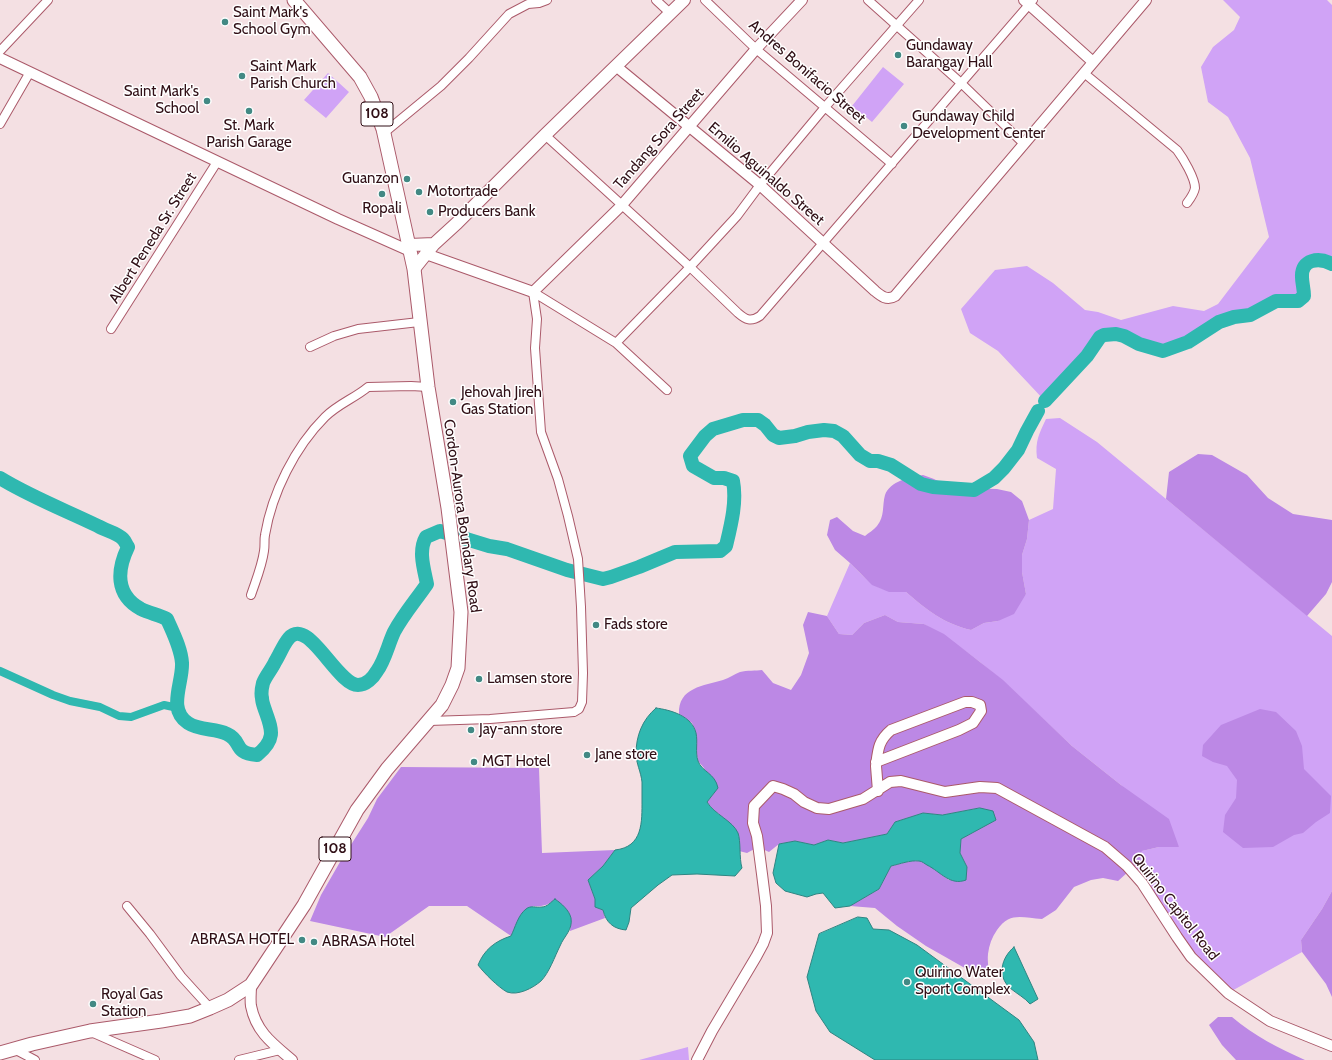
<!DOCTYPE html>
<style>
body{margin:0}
canvas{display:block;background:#f4e0e3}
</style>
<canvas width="1332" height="1060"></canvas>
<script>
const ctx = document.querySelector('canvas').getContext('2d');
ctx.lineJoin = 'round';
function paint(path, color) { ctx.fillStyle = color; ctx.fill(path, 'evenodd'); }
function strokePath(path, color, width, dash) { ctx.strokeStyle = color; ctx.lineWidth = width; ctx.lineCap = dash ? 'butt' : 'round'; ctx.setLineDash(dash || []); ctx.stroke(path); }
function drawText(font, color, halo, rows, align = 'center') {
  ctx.font = font + ' Cabin,sans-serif'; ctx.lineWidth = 3; ctx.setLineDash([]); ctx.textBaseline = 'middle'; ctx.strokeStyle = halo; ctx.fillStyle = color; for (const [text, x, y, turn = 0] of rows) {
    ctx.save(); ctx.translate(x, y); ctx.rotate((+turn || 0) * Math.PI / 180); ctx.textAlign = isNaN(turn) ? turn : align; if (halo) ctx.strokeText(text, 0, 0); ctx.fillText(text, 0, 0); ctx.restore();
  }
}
paint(new Path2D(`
 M 1223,0 L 1327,0 L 1332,5 L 1332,264 C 1319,257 1301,258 1302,277 C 1302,283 1304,289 1304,296 L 1298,301 L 1276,301 L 1250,315 L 1234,317 L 1218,323 L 1188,342 L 1163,351 L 1138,344 L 1124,336 L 1116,334 L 1104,335 L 1087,356 L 1045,401 L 998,351 L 970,333 L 961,309 L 995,270 L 1027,266 L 1053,283 L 1085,310 L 1098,312 L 1121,320 L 1173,306 L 1204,311 L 1218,304 L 1269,237 L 1250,158 L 1228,117 L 1208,102 L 1201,67 L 1213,47 L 1234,30 L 1240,17 Z
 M 883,67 L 904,84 L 872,122 L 852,106 Z
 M 328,73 L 349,92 L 326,118 L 304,100 Z
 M 1060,418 L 1097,442 L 1332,636 L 1332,891 L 1322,909 L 1301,940 L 1302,952 L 1228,993 L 1191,957 L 1131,870 L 1139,862 L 1142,851 L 1159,847 L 1179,847 L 1121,785 L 1072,746 L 1004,682 L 980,662 L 964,650 L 924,624 L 898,622 L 885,615 L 864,623 L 852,635 L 839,634 L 827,616 L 850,563 C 871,584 875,591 906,592 C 928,611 943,623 971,630 L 984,623 L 998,621 L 1026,594 L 1022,572 L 1022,555 L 1027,539 L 1029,520 L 1053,509 L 1056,469 L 1037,458 C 1035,441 1039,434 1046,419 Z
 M 688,1047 L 689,1060 L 639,1060 Z`), '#d0a3f6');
paint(new Path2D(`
 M 1198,454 L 1212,455 L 1247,475 L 1268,498 L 1293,514 L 1332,520 L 1332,582 L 1326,594 L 1307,616 L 1166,499 L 1169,472 Z
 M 923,475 L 934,479 L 951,488 L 997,489 L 1011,492 L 1022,501 L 1029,520 L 1027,539 L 1022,555 L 1022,572 L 1026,594 L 1014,614 L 998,621 L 984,623 L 971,630 C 943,623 928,611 906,592 L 889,592 L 872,585 L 850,563 L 835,550 L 827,535 L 830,520 L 837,517 L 853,531 L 865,536 C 868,533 874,530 877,526 C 885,516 882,506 885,495 C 890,481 910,477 923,475 Z
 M 808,612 L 827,616 L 839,634 L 852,635 L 864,623 L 885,615 L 898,622 L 924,624 L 944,634 L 980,662 L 1003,680 L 1072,746 L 1121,785 L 1169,819 L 1179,847 L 1159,847 L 1142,851 L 1139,862 L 1118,881 L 1103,878 L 1091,880 L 1074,887 L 1056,910 L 1042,919 C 1023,918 1010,911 997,930 C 992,937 989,945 988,954 C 987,963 990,970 987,978 L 963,967 L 926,946 L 897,926 L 875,908 L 850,906 L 879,889 L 891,866 C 900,864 911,860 920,861 C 928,863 942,875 949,880 L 967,867 L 960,853 L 961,839 L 995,820 L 980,808 L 942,815 L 923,813 L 895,822 L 887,834 L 843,843 L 828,840 L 814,845 L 795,841 L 779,844 L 769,852 L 758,847 L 747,853 L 739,851 C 739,846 740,838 738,835 C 733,823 714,813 707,802 L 714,793 L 704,768 L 698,761 L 696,750 L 696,733 L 692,723 L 679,714 C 678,687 704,686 723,680 C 729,678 735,674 740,672 C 747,670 756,671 762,670 L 773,683 L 791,690 L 801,675 L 809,653 L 803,625 Z
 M 1260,709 L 1276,712 L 1296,731 L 1302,746 L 1304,769 L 1331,796 L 1330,813 L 1316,822 L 1303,833 L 1294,835 L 1273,847 L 1243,848 L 1223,832 L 1225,815 L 1236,798 L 1237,780 L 1227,766 L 1213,762 L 1202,756 L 1203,745 L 1221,725 Z
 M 401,767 L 539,768 L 542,853 L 615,850 L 603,866 L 588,880 L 595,899 L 595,907 L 603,910 L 605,918 L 570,931 L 571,918 L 555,900 C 547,905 543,907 533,906 L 515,929 L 511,936 L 467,906 L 429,906 L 385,937 L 310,921 L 321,895 L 340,862 L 368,818 L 377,799 Z
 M 1332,891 L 1332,997 L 1326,984 L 1302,952 L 1301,940 L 1322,909 Z
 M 1218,1017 L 1232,1017 C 1254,1036 1279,1048 1305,1060 L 1236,1060 L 1222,1045 L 1209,1025 Z`), '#bc88e5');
const water = new Path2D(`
 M 656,708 C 671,710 692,716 696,733 C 698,742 695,752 698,761 C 702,772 715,773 718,788 L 707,802 C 714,814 733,821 738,833 C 741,841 739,858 742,868 L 735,876 L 697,874 L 672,875 L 658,885 L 631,908 L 629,922 L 626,930 C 614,929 606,923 603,910 L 595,907 L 595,899 L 588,880 L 603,866 L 615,850 C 643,847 642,822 642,800 C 642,794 642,788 642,782 C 641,772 636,763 636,754 C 636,736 642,720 656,708 Z
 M 980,808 L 993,811 L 996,820 L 961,839 L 960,853 L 967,867 L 966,880 C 950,886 941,872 927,865 C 925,864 922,861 919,861 C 910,860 900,864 891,866 L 879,889 L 850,906 L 835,908 L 823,893 L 816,894 L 807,897 L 785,891 L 776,883 L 773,873 L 779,844 L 795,841 L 814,845 L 828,840 L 843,843 L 887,834 L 895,822 L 923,813 L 942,815 Z
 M 555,899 C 562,904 569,910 571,918 C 573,930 564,936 560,946 C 555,956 549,973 541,981 C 533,988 518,996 507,992 C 498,987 484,973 478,965 C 484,950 495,941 511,936 C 515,928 518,915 526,909 C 531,905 536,908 542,907 C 547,907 551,902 555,899 Z
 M 858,917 L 867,918 L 873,929 L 889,930 L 917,945 L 1019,1020 L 1034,1042 L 1038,1060 L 875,1060 L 830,1032 L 816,1011 L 807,977 L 819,934 Z
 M 1014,947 L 1038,999 L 1030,1004 C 1024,997 1017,994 1010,988 C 997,976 1001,958 1014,947 Z`);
paint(water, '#2fb8b0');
strokePath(water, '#2f8582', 1);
strokePath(new Path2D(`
 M 0,671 L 53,695 L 70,701 L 100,707 L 119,716 L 131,717 L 164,705 L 178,708`), '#2fb8b0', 8);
strokePath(new Path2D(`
 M 1045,401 L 1087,356 L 1100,337 L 1104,335 L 1116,334 L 1124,336 L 1139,344 L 1163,351 L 1188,342 L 1219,322 L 1234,317 L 1250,315 L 1276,301 L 1298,301 L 1304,296 C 1304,289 1302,283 1302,277 C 1301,259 1319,257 1332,264
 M 0,478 C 31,497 65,510 98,526 C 106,531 116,532 123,539 C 125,541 126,544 128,547 C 117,570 115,595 141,609 C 149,613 159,615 167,619 C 173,633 181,648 182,663 C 183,683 167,709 188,723 C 200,731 215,728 227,734 C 243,741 232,753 257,755 C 278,738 271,728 264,707 C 263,704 262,701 262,698 C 261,694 262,687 263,683 C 266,675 272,669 275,662 C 280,654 283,645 289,638 C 308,616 337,685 358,685 C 366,685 373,678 377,671 C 385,660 388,645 394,632 C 403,615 416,600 427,584 C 424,569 418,551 426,537 L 440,531 L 489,546 L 507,549 L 567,570 L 603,579 L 611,577 L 639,567 L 675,552 L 720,551 L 726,546 C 731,525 737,502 733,481 L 724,478 L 714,478 L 693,466 L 690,456 L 705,436 L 713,429 L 743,420 L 758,420 L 765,425 L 773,435 L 779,438 L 795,436 L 808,432 L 824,430 L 834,431 L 843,436 L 860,455 L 870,461 L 878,461 L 891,465 L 921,484 L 933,487 L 974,490 L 994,478 L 1004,468 L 1018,450 L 1027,431 L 1038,411`), '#2fb8b0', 14);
const minor = new Path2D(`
 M 656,0 L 671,14
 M 705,0 L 756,49 L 892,164
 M 868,0 L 961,83 L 1024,144
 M 0,51 L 48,0
 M 1084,73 L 1177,150 C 1183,158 1195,178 1195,188 C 1194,194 1190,199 1187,203
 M 0,124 L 30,72
 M 384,133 L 441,86 L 469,58 L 509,14 L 528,4 L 539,3 L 547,0
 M 545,135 L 690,267 L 738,313 C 746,320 751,322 760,316 L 1033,0
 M 533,292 L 616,343 L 667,390
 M 111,329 L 217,162
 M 616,343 L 690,267 L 737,216 L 760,185 L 826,106 L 919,0
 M 310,347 L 334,336 L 358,329 L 419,322
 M 251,595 C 256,580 262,566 264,551 C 265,546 264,540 265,535 C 272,493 295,447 325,417 C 338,404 355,398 368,387 L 411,386 L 428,387
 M 429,721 L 490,719 L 574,712 L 579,709 L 582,702 L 583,673 L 581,607 L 578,559 L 568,516 L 558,479 L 541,432 L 535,348 L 537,319 L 533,292
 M 127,906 L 150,934 L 181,976 L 210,1008
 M 91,1032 L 155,1060
 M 14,1049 L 35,1060
 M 239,1060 L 280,1050`);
const tertiary = new Path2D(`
 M 1024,0 L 1093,62
 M 0,58 L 338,219 L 410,251
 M 617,67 L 760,185 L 875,291 C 881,296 887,301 895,296 L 1146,0
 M 426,254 L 533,292 L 621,206 L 756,49 L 802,0
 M 876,762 L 959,730 L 973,723 L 981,711 L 980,705 L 972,702 L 965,702 L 891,730 C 878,741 878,750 876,766 L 878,791
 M 251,985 C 251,992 250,1000 251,1006 C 256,1032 273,1044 292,1060
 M 697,1060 L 712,1031 L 756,957 L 763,944 L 767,933 L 766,906 L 762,874 L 757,836 L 753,823 L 754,806 L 773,786 L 783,789 L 794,794 L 804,802 L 817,808 L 829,809 L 863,799 L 890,782 L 901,781 L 945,792 L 980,787 L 997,788 L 1105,847 L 1127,866 L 1142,883 L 1177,937 L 1191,957 L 1228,993 L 1270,1021 L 1332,1046`);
const secondary = new Path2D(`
 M 409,245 L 434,244
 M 414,269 L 434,244 L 457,223 L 545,135 L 684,0`);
const primary = new Path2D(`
 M 0,1053 L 32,1044 L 90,1031 L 161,1021 L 190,1016 L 210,1008 L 228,1000 L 251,985 L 304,905 L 357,810 L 387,769 L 442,705 L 452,685 L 458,668 L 461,612 L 448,508 L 428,387 L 414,269 L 383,129 L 371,97 L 360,77 L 294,0`);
strokePath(minor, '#ab5a6a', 10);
strokePath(tertiary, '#ab5a6a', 12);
strokePath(secondary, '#ab5a6a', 14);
strokePath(primary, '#ab5a6a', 15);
strokePath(minor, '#fff', 8);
strokePath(tertiary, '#fff', 10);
strokePath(secondary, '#fff', 12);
strokePath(primary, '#fff', 13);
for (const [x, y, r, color] of [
 [225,22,4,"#428984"],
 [898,55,4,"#428984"],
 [242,76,4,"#428984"],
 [207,101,4,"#428984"],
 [249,111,4,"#428984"],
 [904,126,4,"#428984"],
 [407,179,4,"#428984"],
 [419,192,4,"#428984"],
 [382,194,4,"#428984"],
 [430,212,4,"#428984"],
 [453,402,4,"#428984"],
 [596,625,4,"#428984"],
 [479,679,4,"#428984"],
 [471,730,4,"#428984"],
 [587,755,4,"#428984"],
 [474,762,4,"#428984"],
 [302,940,4,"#428984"],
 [314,942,4,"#428984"],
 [907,982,4,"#428984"],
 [93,1004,4,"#428984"]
]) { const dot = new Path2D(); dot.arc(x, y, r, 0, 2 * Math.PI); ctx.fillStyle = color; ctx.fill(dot); strokePath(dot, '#fff', 1.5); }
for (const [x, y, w] of [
 [377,114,32],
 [335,849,32]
]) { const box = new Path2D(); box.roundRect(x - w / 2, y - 12, w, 24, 3); ctx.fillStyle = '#fff'; ctx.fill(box); strokePath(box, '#300f16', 1); }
drawText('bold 14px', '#300f16', null, [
 ["108",377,114],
 ["108",335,849]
]);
drawText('15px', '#300f16', '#fff', [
 ["Saint Mark's",233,13],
 ["School Gym",233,30],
 ["Gundaway",906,46],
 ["Barangay Hall",906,63],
 ["Saint Mark",250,67],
 ["Parish Church",250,84],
 ["Saint Mark's",199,92,"right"],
 ["School",199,109,"right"],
 ["Gundaway Child",912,117],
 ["Development Center",912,134],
 ["St. Mark",249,126,"center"],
 ["Parish Garage",249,143,"center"],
 ["Guanzon",399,179,"right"],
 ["Motortrade",427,192],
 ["Ropali",382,209,"center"],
 ["Producers Bank",438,212],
 ["Jehovah Jireh",461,393],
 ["Gas Station",461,410],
 ["Fads store",604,625],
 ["Lamsen store",487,679],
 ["Jay-ann store",479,730],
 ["Jane store",595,755],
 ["MGT Hotel",482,762],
 ["ABRASA HOTEL",294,940,"right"],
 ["ABRASA Hotel",322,942],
 ["Quirino Water",915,973],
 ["Sport Complex",915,990],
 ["Royal Gas",101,995],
 ["Station",101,1012]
], 'left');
drawText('15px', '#300f16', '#fff', [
 ["Andres Bonifacio Street",807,72,41],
 ["Tandang Sora Street",659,139,-49],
 ["Emilio Aguinaldo Street",766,174,41],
 ["Albert Peneda Sr. Street",153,238,-58],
 ["Cordon-Aurora Boundary Road",462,516,82],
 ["Quirino Capitol Road",1175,907,52]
]);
</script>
